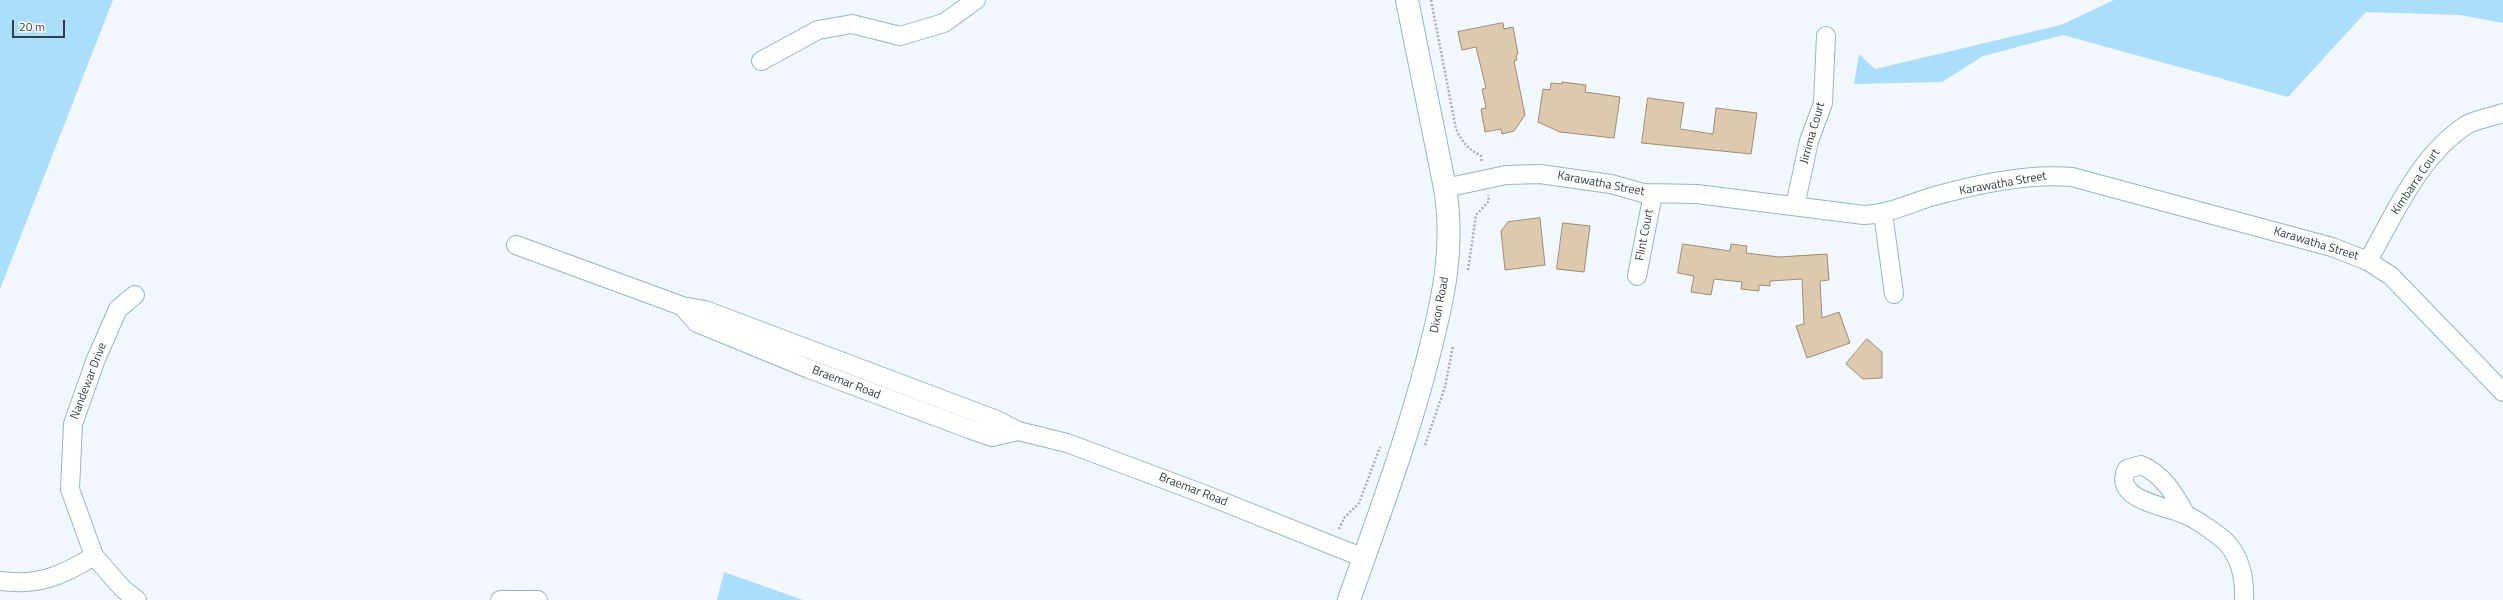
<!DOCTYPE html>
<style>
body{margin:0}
#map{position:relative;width:2503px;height:600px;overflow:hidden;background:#f1f7fc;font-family:"Titillium Web",sans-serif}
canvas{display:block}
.scale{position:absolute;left:12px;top:20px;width:53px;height:18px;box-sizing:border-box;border:2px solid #323e46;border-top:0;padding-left:5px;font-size:12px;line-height:14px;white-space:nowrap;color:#323e46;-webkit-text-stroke:3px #fff;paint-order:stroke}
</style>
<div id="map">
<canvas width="2503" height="600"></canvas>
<div class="scale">20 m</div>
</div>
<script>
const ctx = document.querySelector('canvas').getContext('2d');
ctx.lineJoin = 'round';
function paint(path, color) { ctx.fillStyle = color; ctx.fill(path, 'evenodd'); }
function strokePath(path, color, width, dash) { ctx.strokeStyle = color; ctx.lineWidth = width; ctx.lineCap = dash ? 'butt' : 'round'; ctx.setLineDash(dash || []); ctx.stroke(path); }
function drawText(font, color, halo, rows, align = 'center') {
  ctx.font = font + ' "Titillium Web",sans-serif'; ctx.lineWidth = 3.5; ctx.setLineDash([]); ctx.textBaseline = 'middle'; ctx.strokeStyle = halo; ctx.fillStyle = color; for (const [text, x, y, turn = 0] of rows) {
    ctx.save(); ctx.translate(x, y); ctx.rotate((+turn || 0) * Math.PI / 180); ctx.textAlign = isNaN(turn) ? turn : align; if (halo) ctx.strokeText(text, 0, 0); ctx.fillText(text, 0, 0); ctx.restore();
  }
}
paint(new Path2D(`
 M 0,0 L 113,0 L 0,289 Z
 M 2114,0 L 2503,0 L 2503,23 L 2460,15 L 2366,12 L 2288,97 L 2063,35 L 1983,56 L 1942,82 L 1854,84 L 1859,54 L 1875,69 L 2061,25 Z
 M 724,572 L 803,600 L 717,600 Z`), '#abddfd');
const building = new Path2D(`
 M 1503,23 L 1504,29 L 1513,27 L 1518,54 L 1516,55 L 1517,60 L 1514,61 L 1525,115 L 1514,131 L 1502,134 L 1501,129 L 1485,132 L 1481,109 L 1486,108 L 1482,89 L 1486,88 L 1476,47 L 1462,50 L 1458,32 Z
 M 1562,82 L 1586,85 L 1585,92 L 1620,97 L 1614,138 L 1560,132 L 1538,122 L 1543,89 L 1550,90 L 1551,83 L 1562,84 Z
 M 1648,98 L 1684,103 L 1680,129 L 1713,134 L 1716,108 L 1757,113 L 1751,154 L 1642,143 Z
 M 1540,218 L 1545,265 L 1505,270 L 1501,231 L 1508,222 Z
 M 1563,223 L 1590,226 L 1584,272 L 1557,269 Z
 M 1683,244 L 1730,251 L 1731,244 L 1747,246 L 1746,253 L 1779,257 L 1827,254 L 1829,280 L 1820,281 L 1822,318 L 1839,312 L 1850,343 L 1807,358 L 1796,326 L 1804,324 L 1802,279 L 1770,281 L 1770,286 L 1759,285 L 1759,291 L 1741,289 L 1742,282 L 1714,279 L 1711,295 L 1691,292 L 1694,276 L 1678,273 Z
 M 1867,339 L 1882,352 L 1882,378 L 1863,379 L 1846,364 Z`);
paint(building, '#dcc9ae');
strokePath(building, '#9d8c72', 1);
const minor = new Path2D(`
 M 761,61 L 818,30 L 852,24 L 900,36 L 944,23 L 976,0
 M 1445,188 L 1506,175 L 1540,174 L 1611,184 L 1643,193 L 1697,194 L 1864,215 C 1889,214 1908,204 1931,197 C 1973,185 2029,173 2072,177 L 2332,247 L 2368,261 L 2391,276 L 2503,392
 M 1795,206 L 1809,141 L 1823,103 L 1826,36
 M 1883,213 L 1894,294
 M 516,245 L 682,306 L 705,310 L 997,420 L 1018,431 L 1067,443 L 1206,495 L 1364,558
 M 2368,261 C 2395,213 2420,154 2468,124 C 2478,119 2492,117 2503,113
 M 1637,276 L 1653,194
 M 135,295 L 118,309 L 96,359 L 73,424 L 70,489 L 94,556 L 123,589 L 137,600
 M 682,306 L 697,323 L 809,369 L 969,429 L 992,437 L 1018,431
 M 2186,515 C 2175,495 2163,474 2141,465 L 2127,469 C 2111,501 2169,506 2186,515 C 2196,519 2219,535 2227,543 C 2241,559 2245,579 2244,600
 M 0,581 C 38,586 62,576 94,556
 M 500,600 L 538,600`);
const major = new Path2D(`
 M 1349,600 C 1377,520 1407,441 1428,358 C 1443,300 1455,248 1445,188 L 1407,0`);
strokePath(minor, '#97b4c7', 20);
strokePath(major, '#97b4c7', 24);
strokePath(new Path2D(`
 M 1431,0 L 1456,129 C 1462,142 1468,149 1481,156 L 1482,163
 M 1468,270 L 1476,215 L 1489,201 L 1488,195
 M 1425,445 L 1445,387 L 1453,346
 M 1339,529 L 1344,518 L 1359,503 L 1380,447`), '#a7b0b6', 2.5, [2, 2]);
strokePath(minor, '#fff', 18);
strokePath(major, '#fff', 22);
drawText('12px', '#323e46', '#fff', [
 ["Jirrima Court",1813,133,-74],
 ["Kimbarra Court",2416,182,-56],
 ["Karawatha Street",1601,184,11],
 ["Karawatha Street",2003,184,-10],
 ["Flint Court",1645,235,-79],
 ["Karawatha Street",2316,244,17],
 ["Dixon Road",1440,305,-79],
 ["Nandewar Drive",89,381,-69],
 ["Braemar Road",846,383,21],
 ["Braemar Road",1193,490,21]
]);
</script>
